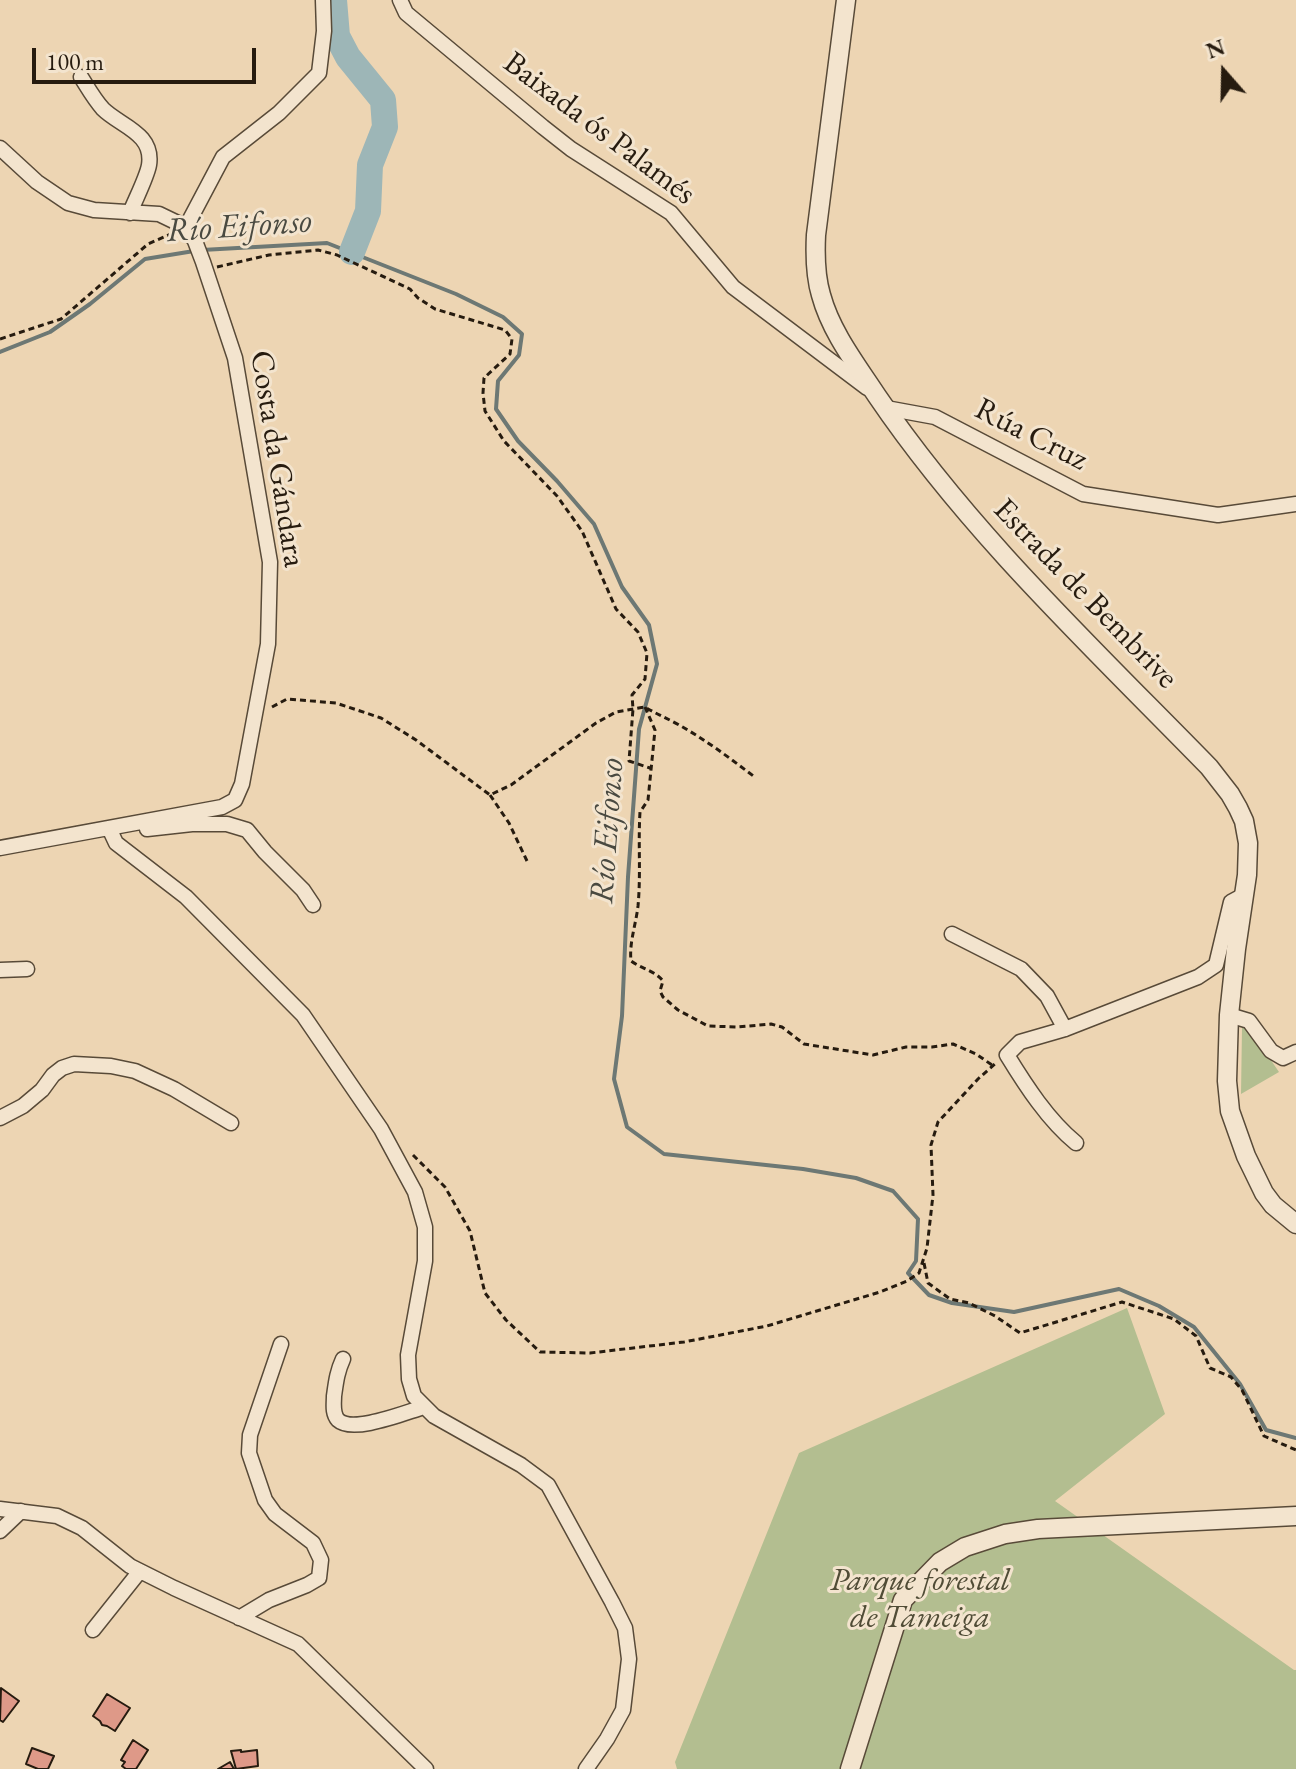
<!DOCTYPE html>
<meta charset="utf-8">
<style>
body{margin:0}
#map{position:relative;width:1296px;height:1769px;overflow:hidden;background:#edd5b3;font-family:"EB Garamond",serif}
canvas{display:block}
.north{position:absolute;left:1184px;top:32px;width:80px;height:80px;-webkit-text-stroke:6px #f3e4ce;paint-order:stroke;rotate:340deg;font-size:22px;font-weight:700;line-height:32px;text-align:center;color:#261b0f}
.north::after{content:'';display:block;margin:auto;width:28px;height:36px;background:#261b0f;clip-path:polygon(50% 0,100% 100%,50% 72%,0 100%)}
.scale{position:absolute;left:32px;top:48px;width:224px;height:36px;box-sizing:border-box;border:4px solid #261b0f;border-top:0;padding-left:10px;font-size:24px;line-height:28px;white-space:nowrap;color:#261b0f;-webkit-text-stroke:6px #f3e4ce;paint-order:stroke}
</style>
<div id="map">
<canvas width="1296" height="1769"></canvas>
<div class="north">N</div>
<div class="scale">100 m</div>
</div>
<script>
const ctx = document.querySelector('canvas').getContext('2d');
ctx.lineJoin = 'round';
function paint(path, color) { ctx.fillStyle = color; ctx.fill(path, 'evenodd'); }
function strokePath(path, color, width, dash) { ctx.strokeStyle = color; ctx.lineWidth = width; ctx.lineCap = dash ? 'butt' : 'round'; ctx.setLineDash(dash || []); ctx.stroke(path); }
function drawText(font, color, halo, rows, align = 'center') {
  ctx.font = font + ' "EB Garamond",serif'; ctx.lineWidth = 6; ctx.setLineDash([]); ctx.textBaseline = 'middle'; ctx.strokeStyle = halo; ctx.fillStyle = color; for (const [text, x, y, turn = 0] of rows) {
    ctx.save(); ctx.translate(x, y); ctx.rotate((+turn || 0) * Math.PI / 180); ctx.textAlign = isNaN(turn) ? turn : align; if (halo) ctx.strokeText(text, 0, 0); ctx.fillText(text, 0, 0); ctx.restore();
  }
}
paint(new Path2D(`
 M 1242,1028 L 1249,1028 L 1279,1072 L 1241,1094 Z
 M 1127,1308 L 1165,1414 L 1055,1501 L 1294,1670 L 1296,1670 L 1296,1769 L 677,1769 L 675,1762 L 799,1453 Z`), '#b3be90');
strokePath(new Path2D(`
 M 202,250 L 327,243 L 456,294 L 503,317 L 522,334 L 519,355 L 498,381 L 496,409 L 518,441 L 557,481 L 594,524 L 622,587 L 649,625 L 657,664 L 639,729 L 628,877 L 622,1016 L 614,1079 L 627,1127 L 664,1154 L 803,1169 L 856,1178 L 893,1191 L 918,1219 L 916,1261 L 908,1273 L 929,1295 L 952,1303 L 1014,1312 L 1119,1289 L 1159,1306 L 1194,1327 L 1240,1384 L 1266,1430 L 1296,1438
 M 0,352 L 50,332 L 90,304 L 145,259 L 194,251`), '#6d7874', 4);
strokePath(new Path2D(`
 M 334,0 L 337,36 L 348,57 L 383,100 L 385,127 L 370,165 L 368,211 L 352,252`), '#9db6b7', 26);
const building = new Path2D(`
 M 1,1688 L 19,1701 L 3,1722 L 0,1720 Z
 M 107,1694 L 130,1708 L 115,1731 L 107,1726 L 102,1725 L 100,1721 L 93,1716 Z
 M 133,1740 L 148,1750 L 136,1769 L 126,1769 L 122,1766 L 125,1762 L 121,1760 Z
 M 32,1748 L 54,1756 L 48,1769 L 38,1769 L 26,1764 Z
 M 241,1750 L 241,1752 L 257,1750 L 258,1766 L 236,1769 L 231,1751 Z
 M 230,1762 L 234,1769 L 218,1769 Z`);
paint(building, '#de9988');
strokePath(building, '#261b0f', 2);
const minor = new Path2D(`
 M 400,0 L 406,13 L 543,127 L 571,149 L 671,213 L 733,287 L 867,388
 M 81,77 C 88,88 94,99 103,109 C 120,126 154,133 149,165 C 147,177 135,200 130,213
 M 0,148 L 37,182 L 68,203 L 94,210 L 159,214 L 186,227
 M 186,227 L 223,157 L 279,113 L 319,73 L 324,31 L 323,0
 M 886,408 L 935,417 L 1083,494 L 1218,515 L 1296,504
 M 109,828 L 116,843 L 186,897 L 303,1015 L 381,1129 L 415,1192 L 425,1227 L 425,1261 L 408,1355 L 409,1379 L 414,1396 L 434,1416 L 521,1465 L 548,1485 L 612,1602 L 625,1628 L 629,1659 L 623,1710 L 607,1739 L 586,1769
 M 147,829 L 192,824 L 227,824 L 247,830 L 265,852 L 303,890 L 313,905
 M 0,848 L 222,807 L 235,800 L 242,784 L 268,644 L 270,562 L 235,358 L 203,262 L 195,241 L 186,227
 M 952,934 L 1021,969 L 1047,996 L 1065,1029
 M 0,970 L 27,969
 M 1229,1015 L 1249,1021 L 1271,1051 L 1283,1058 L 1296,1052
 M 0,1118 L 23,1106 L 42,1090 L 53,1075 L 62,1068 L 74,1064 L 111,1066 L 135,1071 L 174,1089 L 231,1123
 M 1076,1143 C 1048,1120 1026,1086 1007,1055 L 1020,1042 L 1065,1029 L 1198,977 L 1216,965 L 1231,902 L 1244,895
 M 343,1359 C 337,1372 336,1382 334,1396 C 334,1404 332,1413 338,1420 C 353,1434 406,1412 424,1407
 M 0,1509 L 57,1516 L 82,1528 L 130,1566 L 174,1588 L 298,1644 L 426,1769
 M 0,1531 L 21,1511
 M 239,1618 L 269,1600 L 307,1585 L 319,1578 L 321,1560 L 313,1543 L 275,1514 L 265,1500 L 249,1453 L 250,1435 L 281,1344
 M 93,1630 L 140,1571`);
const tertiary = new Path2D(`
 M 846,0 L 816,235 C 815,255 815,275 821,295 C 831,332 856,364 877,396 C 970,533 1093,648 1209,767 L 1230,794 L 1238,808 L 1244,821 L 1248,843 L 1247,875 L 1236,949 L 1229,1015 L 1227,1081 L 1230,1111 L 1246,1156 L 1264,1193 L 1273,1205 L 1296,1224
 M 850,1769 L 903,1600 L 940,1562 L 965,1547 L 1005,1534 L 1038,1529 L 1296,1516`);
strokePath(minor, '#584a38', 17);
strokePath(tertiary, '#584a38', 21);
strokePath(new Path2D(`
 M 217,267 L 269,255 L 318,250 L 337,255 L 410,289 L 418,298 L 435,309 L 505,330 L 512,339 L 510,354 L 484,378 L 483,393 L 485,411 L 504,441 L 557,496 L 582,531 L 616,609 L 638,632 L 647,653 L 645,679 L 632,695 L 633,709 L 629,761 L 650,768
 M 0,339 L 61,319 L 148,244 L 171,234
 M 272,707 L 287,699 L 336,703 L 381,718 L 416,740 L 490,795 L 511,785 L 596,723 L 616,712 L 645,707 C 656,714 667,718 679,725 C 706,740 731,759 756,778
 M 645,707 L 655,730 L 648,800 L 640,812 C 638,843 641,874 638,906 C 636,924 629,943 631,961 C 642,969 654,970 663,981 L 660,991 L 663,997 L 678,1010 L 708,1026 L 738,1027 L 771,1024 L 782,1027 L 804,1044 L 873,1055 L 906,1047 L 932,1047 L 953,1044 L 976,1054 L 992,1065
 M 490,795 L 509,823 L 527,861
 M 413,1155 L 445,1187 L 470,1231 L 485,1293 L 506,1320 L 540,1352 L 590,1353 L 684,1342 L 767,1326 L 880,1292 L 907,1281 L 919,1273 L 927,1248 L 933,1195 L 931,1145 L 938,1122 L 978,1079 L 996,1063
 M 924,1263 L 928,1283 L 950,1299 L 969,1303 L 995,1316 L 1020,1333 L 1122,1302 L 1174,1319 L 1196,1336 L 1210,1368 L 1231,1377 L 1242,1390 L 1264,1436 L 1296,1450`), '#261b0f', 3, [6, 4]);
strokePath(minor, '#f3e4ce', 14);
strokePath(tertiary, '#f3e4ce', 18);
drawText('32px', '#261b0f', '#f3e4ce', [
 ["Baixada ós Palamés",599,129,37],
 ["Rúa Cruz",1031,435,27],
 ["Costa da Gándara",277,459,81],
 ["Estrada de Bembrive",1085,594,46]
]);
drawText('italic 32px', '#504c36', '#f3e4ce', [
 ["Parque forestal",920,1581],
 ["de Tameiga",920,1618]
]);
drawText('italic 34px', '#4a4a41', '#f3e4ce', [
 ["Río Eifonso",239,227,-4],
 ["Río Eifonso",608,831,-86]
]);
</script>
